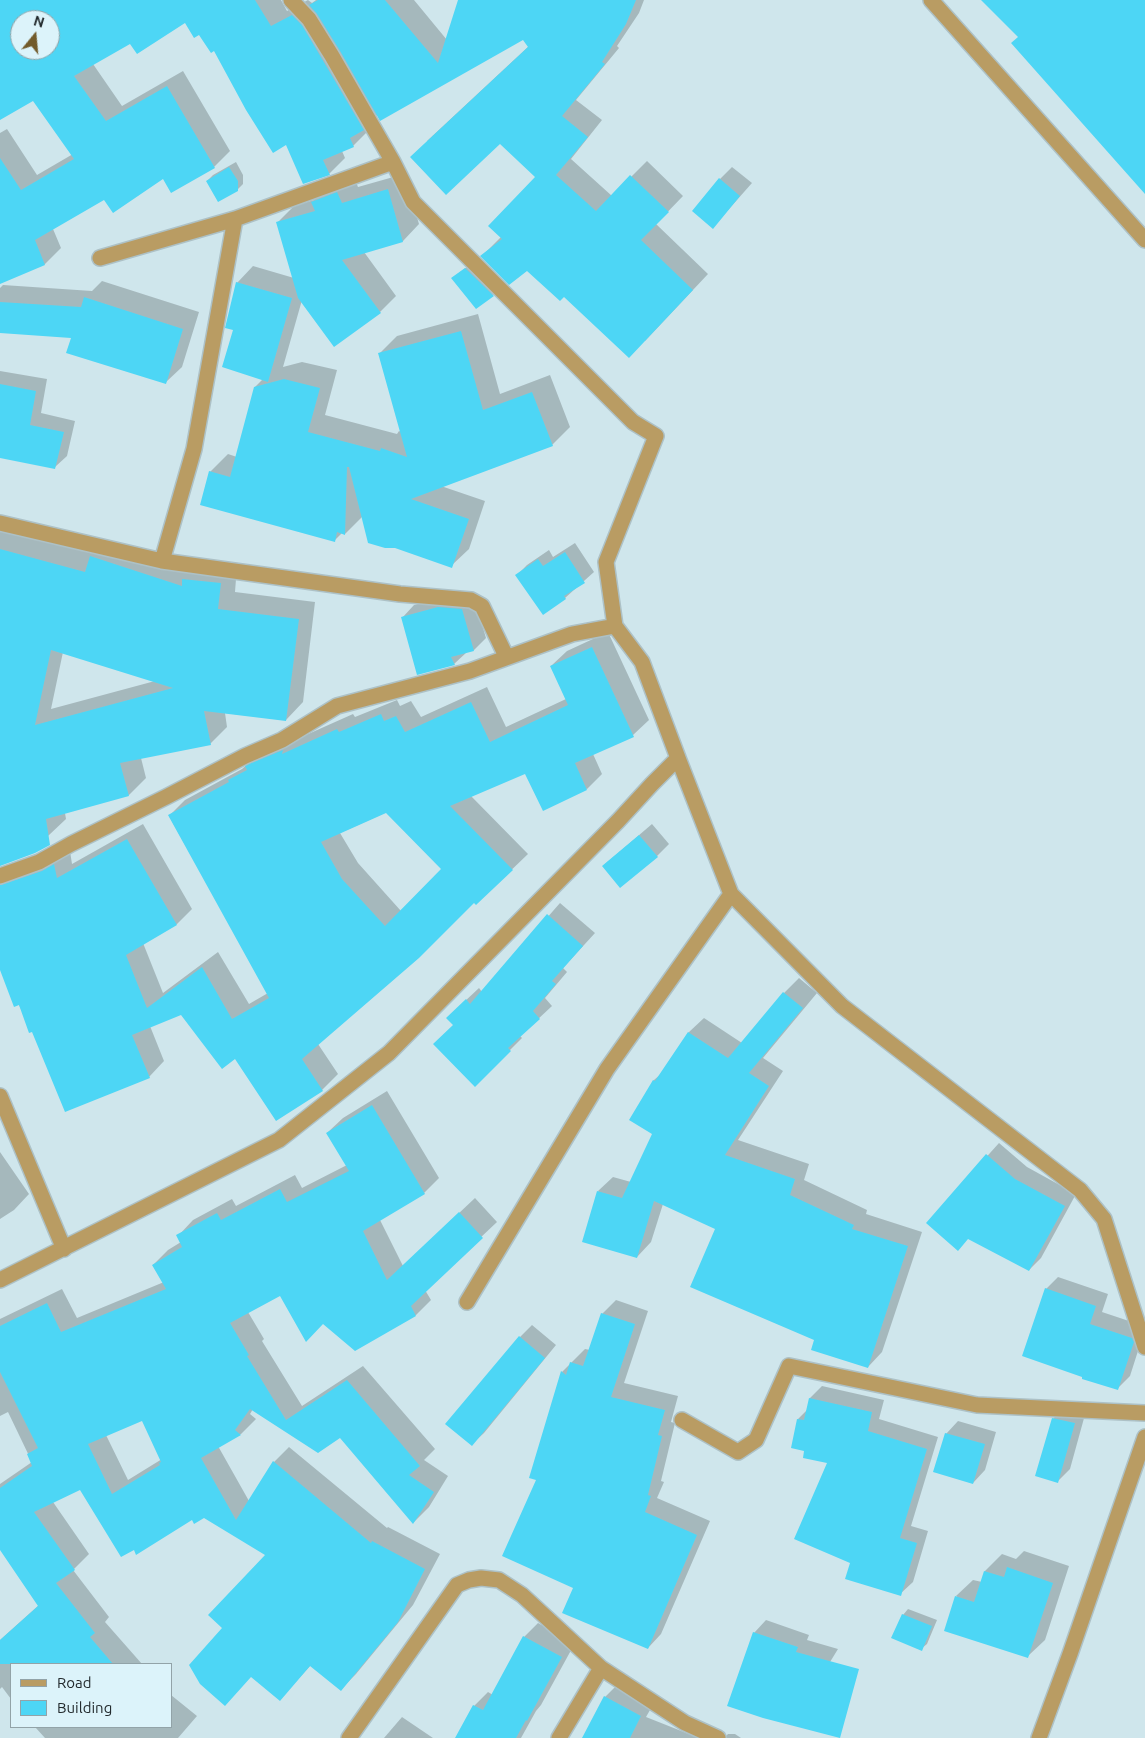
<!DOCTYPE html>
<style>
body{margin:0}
#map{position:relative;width:1145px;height:1738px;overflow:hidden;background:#cfe6ec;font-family:Ubuntu,sans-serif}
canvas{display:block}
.legend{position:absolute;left:10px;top:1663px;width:162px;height:65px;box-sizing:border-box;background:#dcf3fa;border:1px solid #92a3a8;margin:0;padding:6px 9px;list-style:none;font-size:15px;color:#232b2e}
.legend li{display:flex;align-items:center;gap:10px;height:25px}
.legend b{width:25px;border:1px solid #92a3a8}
.north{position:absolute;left:10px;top:10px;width:50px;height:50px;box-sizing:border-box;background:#dcf3fa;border:1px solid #92a3a8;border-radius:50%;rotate:17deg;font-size:14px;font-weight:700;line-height:20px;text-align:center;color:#232b2e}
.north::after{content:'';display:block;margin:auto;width:18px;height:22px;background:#725b2b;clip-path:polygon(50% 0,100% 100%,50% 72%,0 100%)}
</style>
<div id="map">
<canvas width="1145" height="1738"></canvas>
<ul class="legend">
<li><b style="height:6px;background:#b99c63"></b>Road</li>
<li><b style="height:14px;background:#4dd6f5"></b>Building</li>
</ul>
<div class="north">N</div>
</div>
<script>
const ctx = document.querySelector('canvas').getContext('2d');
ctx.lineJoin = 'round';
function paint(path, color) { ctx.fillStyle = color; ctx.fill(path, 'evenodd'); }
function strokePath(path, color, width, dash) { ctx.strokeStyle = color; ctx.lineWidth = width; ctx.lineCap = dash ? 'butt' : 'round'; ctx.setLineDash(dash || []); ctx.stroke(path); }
paint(new Path2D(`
 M 0,0 L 281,0 L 287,11 L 308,0 L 312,3 L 316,0 L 414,0 L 447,40 L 459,0 L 644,0 L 639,13 L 617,46 L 619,48 L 576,100 L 602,120 L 571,159 L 612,196 L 647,161 L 683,196 L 656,224 L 708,274 L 645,341 L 565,295 L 527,270 L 482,256 L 501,237 L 537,177 L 500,142 L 427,141 L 529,46 L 523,38 L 378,114 L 367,125 L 369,130 L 353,146 L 342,151 L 345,158 L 329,174 L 287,143 L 215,49 L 200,33 L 185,21 L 131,42 L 93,64 L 122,106 L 183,71 L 230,151 L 214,167 L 163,177 L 104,198 L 53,229 L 61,248 L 45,264 L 0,283 L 0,133 L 7,129 L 37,175 L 73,154 L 34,99 L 0,84 ZM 20,20 L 50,20 L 50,50 L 20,50 Z
 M 236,162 L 243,175 L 243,184 L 237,190 L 207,181 L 213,175 Z
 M 732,167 L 752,183 L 713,227 L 720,179 Z
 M 404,174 L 419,224 L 403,241 L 364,252 L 396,296 L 380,312 L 302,300 L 283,367 L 302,362 L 337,370 L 325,415 L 397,434 L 399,431 L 401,432 L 379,354 L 397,336 L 478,314 L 500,394 L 550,375 L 570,427 L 552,445 L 441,486 L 485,501 L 469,549 L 451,566 L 395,547 L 363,516 L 345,534 L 342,533 L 334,541 L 210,472 L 228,454 L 237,457 L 255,387 L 263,379 L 235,329 L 237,283 L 253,266 L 294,278 L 278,222 L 294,206 L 314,200 L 328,186 L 354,177 L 358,187 Z
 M 472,263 L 499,290 L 493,295 L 459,273 Z
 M 102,281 L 199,312 L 182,367 L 165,383 L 73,336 L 0,332 L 0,288 L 3,285 L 92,291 Z
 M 0,371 L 47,379 L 41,413 L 75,421 L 67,456 L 55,467 L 0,457 Z
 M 0,527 L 94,553 L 108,540 L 196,567 L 237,566 L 235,592 L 315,602 L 303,702 L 286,720 L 225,713 L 227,727 L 210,744 L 141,758 L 146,778 L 129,795 L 65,813 L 66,819 L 48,836 L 0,845 ZM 63,652 L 155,681 L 51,709 Z
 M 575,543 L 594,572 L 565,598 L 517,575 L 527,565 L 549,550 L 553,557 Z
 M 451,595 L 474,597 L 486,638 L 474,650 L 467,652 L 454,664 L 402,618 L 414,605 Z
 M 608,632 L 649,720 L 633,735 L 593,754 L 602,774 L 587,789 L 526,772 L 471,796 L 528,854 L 476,904 L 474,901 L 318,1044 L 338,1074 L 322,1090 L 276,1119 L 236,1057 L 181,1014 L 150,1026 L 164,1061 L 149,1077 L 32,1031 L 0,967 L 0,877 L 70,851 L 72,864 L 143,824 L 192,909 L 177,924 L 143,943 L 163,993 L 218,952 L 249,1004 L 268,993 L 169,816 L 185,800 L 242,769 L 262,751 L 297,739 L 353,714 L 355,717 L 397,700 L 400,706 L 411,701 L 421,717 L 487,687 L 506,727 L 566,699 L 551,666 L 567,651 ZM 387,812 L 442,869 L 401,911 L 358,863 L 340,833 Z
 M 652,824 L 669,844 L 657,856 L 603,866 Z
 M 560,903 L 595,933 L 563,968 L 567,972 L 545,998 L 552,1006 L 520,1036 L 522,1038 L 475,1085 L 454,1025 L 447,1018 L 479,988 L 482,992 Z
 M 799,978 L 817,993 L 763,1058 L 783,1071 L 738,1140 L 809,1164 L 804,1180 L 867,1210 L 866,1214 L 922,1232 L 882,1352 L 868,1367 L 815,1340 L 717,1228 L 663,1204 L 651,1242 L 637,1257 L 598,1191 L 613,1177 L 631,1182 L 654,1134 L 631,1120 L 654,1080 L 662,1073 L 689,1032 L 704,1018 L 742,1043 L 784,993 Z
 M 387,1091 L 439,1178 L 424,1193 L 380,1220 L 403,1266 L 475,1198 L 497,1222 L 425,1290 L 431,1300 L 416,1315 L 323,1323 L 280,1295 L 248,1312 L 264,1339 L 262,1341 L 302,1406 L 363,1366 L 435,1449 L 424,1460 L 448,1476 L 429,1507 L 414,1522 L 340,1437 L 318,1451 L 253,1409 L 250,1414 L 256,1419 L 241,1434 L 218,1446 L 249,1501 L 274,1462 L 289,1447 L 387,1528 L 388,1527 L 440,1554 L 413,1605 L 356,1674 L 341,1689 L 311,1665 L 280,1699 L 224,1628 L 267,1555 L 204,1516 L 193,1519 L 80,1488 L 53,1502 L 89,1554 L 73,1570 L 109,1617 L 105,1622 L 142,1664 L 11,1664 L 11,1699 L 2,1687 L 0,1689 L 0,1640 L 39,1605 L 0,1548 L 0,1484 L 32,1462 L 8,1412 L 0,1416 L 0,1319 L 62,1289 L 77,1318 L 164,1282 L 153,1265 L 168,1250 L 181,1242 L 178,1236 L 193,1220 L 232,1199 L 236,1206 L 295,1175 L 302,1188 L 347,1165 L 327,1133 L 343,1118 ZM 143,1419 L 162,1459 L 128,1480 L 106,1435 Z
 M 999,1143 L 1027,1167 L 1076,1194 L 1041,1258 L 1029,1270 L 969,1238 L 927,1223 Z
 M 0,1152 L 29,1194 L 14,1210 L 0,1219 Z
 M 1058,1277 L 1108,1294 L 1102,1312 L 1144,1326 L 1145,1329 L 1130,1376 L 1118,1388 L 1046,1289 Z
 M 616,1300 L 648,1311 L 624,1383 L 678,1396 L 671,1422 L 675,1423 L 661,1481 L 664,1482 L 657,1498 L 710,1521 L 661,1634 L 648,1648 L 575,1588 L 538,1479 L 530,1477 L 562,1372 L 585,1349 L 590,1350 L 602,1314 Z
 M 532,1325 L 556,1345 L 484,1433 L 471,1445 L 520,1337 Z
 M 822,1386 L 884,1400 L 879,1419 L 938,1437 L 911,1526 L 928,1531 L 913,1582 L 900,1594 L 852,1562 L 829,1462 L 806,1450 L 798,1419 L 807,1410 L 810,1398 Z
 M 1065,1406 L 1086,1411 L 1070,1469 L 1058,1481 L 1053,1419 Z
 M 958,1421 L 996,1432 L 985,1470 L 973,1483 L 946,1434 Z
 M 1024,1551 L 1069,1566 L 1045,1640 L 1028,1656 L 956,1596 L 973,1580 L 982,1582 L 985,1571 L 1002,1554 L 1016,1559 Z
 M 908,1609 L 937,1620 L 927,1644 L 921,1649 L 903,1615 Z
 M 766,1620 L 809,1635 L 807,1640 L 838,1649 L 800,1711 L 754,1633 Z
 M 538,1623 L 575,1643 L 541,1705 L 536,1711 L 521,1738 L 456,1738 L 474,1706 L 488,1692 L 493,1695 L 524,1637 Z
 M 618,1684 L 654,1703 L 646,1717 L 699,1738 L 585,1738 L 605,1697 Z
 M 171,1695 L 197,1716 L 178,1738 L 45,1738 L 35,1727 L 171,1727 Z
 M 402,1717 L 433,1738 L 384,1738 Z
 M 728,1734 L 735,1734 L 741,1738 L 724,1738 Z`), '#0003');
paint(new Path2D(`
 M 0,0 L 255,0 L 271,26 L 292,15 L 302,25 L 364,130 L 350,138 L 354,147 L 323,160 L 330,175 L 303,184 L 286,145 L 273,153 L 246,110 L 214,51 L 211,53 L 199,35 L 194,38 L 185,23 L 137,54 L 130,44 L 74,76 L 106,121 L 167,86 L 215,168 L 171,193 L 163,179 L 113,213 L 104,200 L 35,240 L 45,265 L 0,284 L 0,158 L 21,190 L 74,159 L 33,101 L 0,120 ZM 20,20 L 50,20 L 50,50 L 20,50 Z
 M 318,0 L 385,0 L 438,63 L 458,0 L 636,0 L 626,24 L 602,62 L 605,64 L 562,116 L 588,137 L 556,175 L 596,211 L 630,175 L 669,212 L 641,240 L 693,290 L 629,358 L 564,297 L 560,301 L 527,271 L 509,285 L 480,256 L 502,239 L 488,226 L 535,177 L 500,144 L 446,195 L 410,157 L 528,47 L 523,40 L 380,121 L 340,51 L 317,14 L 309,5 Z
 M 981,0 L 1145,0 L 1145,194 L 1011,43 L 1018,37 Z
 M 229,167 L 238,181 L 238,191 L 218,202 L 206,181 Z
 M 719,178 L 740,196 L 713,229 L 692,211 Z
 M 388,189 L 403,242 L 342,260 L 381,313 L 334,347 L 298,298 L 276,222 L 315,211 L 311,202 L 337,192 L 342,203 Z
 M 465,268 L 494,296 L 476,309 L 451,278 Z
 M 236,282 L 292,298 L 268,382 L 222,367 L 233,330 L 225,328 Z
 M 84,297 L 183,329 L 166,384 L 66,353 L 71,338 L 0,333 L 0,302 L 81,307 Z
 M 461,331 L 483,410 L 532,392 L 553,446 L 411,499 L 469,519 L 452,568 L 395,548 L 385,548 L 368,543 L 349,467 L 347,467 L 345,535 L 337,532 L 335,542 L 200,505 L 209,471 L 230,477 L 254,387 L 284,379 L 320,388 L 308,432 L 380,451 L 381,448 L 407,457 L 378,353 Z
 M 0,384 L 36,391 L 30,425 L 64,432 L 55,469 L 0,458 Z
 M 0,549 L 85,572 L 90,556 L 182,586 L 182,579 L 221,583 L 218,609 L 299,619 L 286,721 L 204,711 L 211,745 L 120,763 L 129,796 L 46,819 L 50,845 L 35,853 L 0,866 ZM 51,650 L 173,688 L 35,725 Z
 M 565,552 L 585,583 L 564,596 L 566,599 L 543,615 L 515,575 L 538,559 L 543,566 Z
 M 438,607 L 462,609 L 474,651 L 451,657 L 455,665 L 417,675 L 401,617 Z
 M 592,647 L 634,737 L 575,763 L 587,790 L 543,811 L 525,774 L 450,806 L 513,870 L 476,905 L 474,903 L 419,958 L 302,1059 L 323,1091 L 276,1121 L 235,1059 L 222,1069 L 181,1015 L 132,1035 L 150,1078 L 65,1112 L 32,1032 L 29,1033 L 19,1005 L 14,1007 L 0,970 L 0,885 L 42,871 L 54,864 L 57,878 L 127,839 L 177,925 L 126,955 L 147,1008 L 202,967 L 232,1019 L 269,998 L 168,815 L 229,782 L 228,780 L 247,770 L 245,766 L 249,764 L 283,750 L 282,754 L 337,729 L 339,732 L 381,714 L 384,721 L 396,716 L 405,732 L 471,702 L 490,742 L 568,705 L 550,666 ZM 386,813 L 441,869 L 385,926 L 342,879 L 321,842 Z
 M 639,835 L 658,857 L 620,888 L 602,866 Z
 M 547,914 L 583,946 L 552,981 L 556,984 L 533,1011 L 540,1019 L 508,1048 L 511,1051 L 475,1087 L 433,1044 L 453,1025 L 446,1018 L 466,999 L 470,1004 Z
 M 783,992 L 803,1008 L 749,1073 L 769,1086 L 725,1155 L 795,1179 L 790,1195 L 854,1225 L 852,1229 L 908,1246 L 868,1368 L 811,1350 L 814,1340 L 690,1287 L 715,1229 L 654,1201 L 637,1258 L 582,1242 L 597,1191 L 622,1198 L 652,1134 L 629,1120 L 653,1080 L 655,1081 L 688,1032 L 728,1058 Z
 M 372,1105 L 425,1194 L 363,1231 L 387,1280 L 459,1212 L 483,1238 L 411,1306 L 416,1316 L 355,1351 L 323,1324 L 306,1342 L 280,1296 L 230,1323 L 249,1355 L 247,1356 L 286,1420 L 347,1380 L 420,1466 L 409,1475 L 434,1492 L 413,1524 L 340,1438 L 318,1453 L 250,1409 L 235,1430 L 241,1435 L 201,1458 L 236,1520 L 273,1461 L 371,1543 L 372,1541 L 425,1569 L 398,1622 L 341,1691 L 310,1666 L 280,1701 L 251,1677 L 225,1706 L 200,1684 L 189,1665 L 222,1628 L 208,1615 L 265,1555 L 204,1518 L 194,1524 L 192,1520 L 136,1555 L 134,1550 L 121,1557 L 80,1490 L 34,1512 L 75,1570 L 56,1583 L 95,1633 L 90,1637 L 113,1664 L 0,1664 L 0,1640 L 38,1606 L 0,1550 L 0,1488 L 32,1466 L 27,1454 L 38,1448 L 0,1372 L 0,1326 L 47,1303 L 61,1332 L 166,1289 L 152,1265 L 182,1247 L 176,1235 L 217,1213 L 221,1220 L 280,1189 L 287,1202 L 349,1171 L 326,1133 ZM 142,1421 L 161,1462 L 159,1463 L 160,1465 L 112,1494 L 88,1444 Z
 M 986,1154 L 1015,1179 L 1065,1206 L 1029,1271 L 968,1239 L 958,1251 L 926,1223 Z
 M 1045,1288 L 1096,1306 L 1090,1324 L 1132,1338 L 1134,1342 L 1118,1390 L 1082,1379 L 1082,1377 L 1022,1356 Z
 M 601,1313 L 635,1324 L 611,1397 L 665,1410 L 658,1435 L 662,1436 L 648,1495 L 651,1496 L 645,1512 L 697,1535 L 648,1649 L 562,1613 L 573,1588 L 502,1556 L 536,1480 L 529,1478 L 561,1371 L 566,1375 L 570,1362 L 583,1366 Z
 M 519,1336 L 545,1358 L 472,1446 L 445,1424 Z
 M 809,1398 L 872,1412 L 868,1431 L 927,1449 L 900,1538 L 917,1543 L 901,1596 L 845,1579 L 850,1563 L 794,1539 L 827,1463 L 803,1458 L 804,1451 L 791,1448 L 797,1419 L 804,1420 Z
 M 1052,1418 L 1075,1423 L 1058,1483 L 1035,1476 Z
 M 945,1433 L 985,1444 L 973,1484 L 933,1472 Z
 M 1007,1567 L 1053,1583 L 1028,1658 L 944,1631 L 955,1596 L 974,1602 L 984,1571 L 1004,1577 Z
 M 902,1614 L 932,1626 L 922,1651 L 891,1638 Z
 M 753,1632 L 798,1647 L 796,1652 L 859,1669 L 840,1738 L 763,1718 L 727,1706 Z
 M 523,1636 L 562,1657 L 527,1721 L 526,1720 L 516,1738 L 455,1738 L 473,1705 L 483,1710 Z
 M 604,1696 L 641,1716 L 630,1738 L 582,1738 Z`), '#4dd6f5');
const minor = new Path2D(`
 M 291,0 L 309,19 L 332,56 L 393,162 L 413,202 L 633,422 L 656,436 L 606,562 L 615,626
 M 931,0 L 1145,240
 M 100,258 L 235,219 L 393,162
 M 0,523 L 162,561 L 400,594 L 471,600 L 482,606 L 506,656
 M 162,561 L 194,449 L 235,219
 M 678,758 L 731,894 L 842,1006 L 1080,1190 L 1104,1219 L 1145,1347
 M 0,876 L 39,862 L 71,844 L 166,797 L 245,756 L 282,740 L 337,706 L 470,671 L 572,634 L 615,626 L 642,662 L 678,758 L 652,784 L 618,821 L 389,1053 L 279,1140 L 0,1280
 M 0,1096 L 64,1249
 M 467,1302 L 607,1069 L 731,894
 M 682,1420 L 738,1452 L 756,1440 L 789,1366 L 977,1405 L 1145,1413
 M 349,1738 L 457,1585 L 469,1580 L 481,1578 L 499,1580 L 522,1595 L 601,1668 L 685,1723 L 718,1738
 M 559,1738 L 601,1668
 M 1039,1738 L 1070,1654 L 1145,1437`);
strokePath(minor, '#adc1c6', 18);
strokePath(minor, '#b99c63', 15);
</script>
